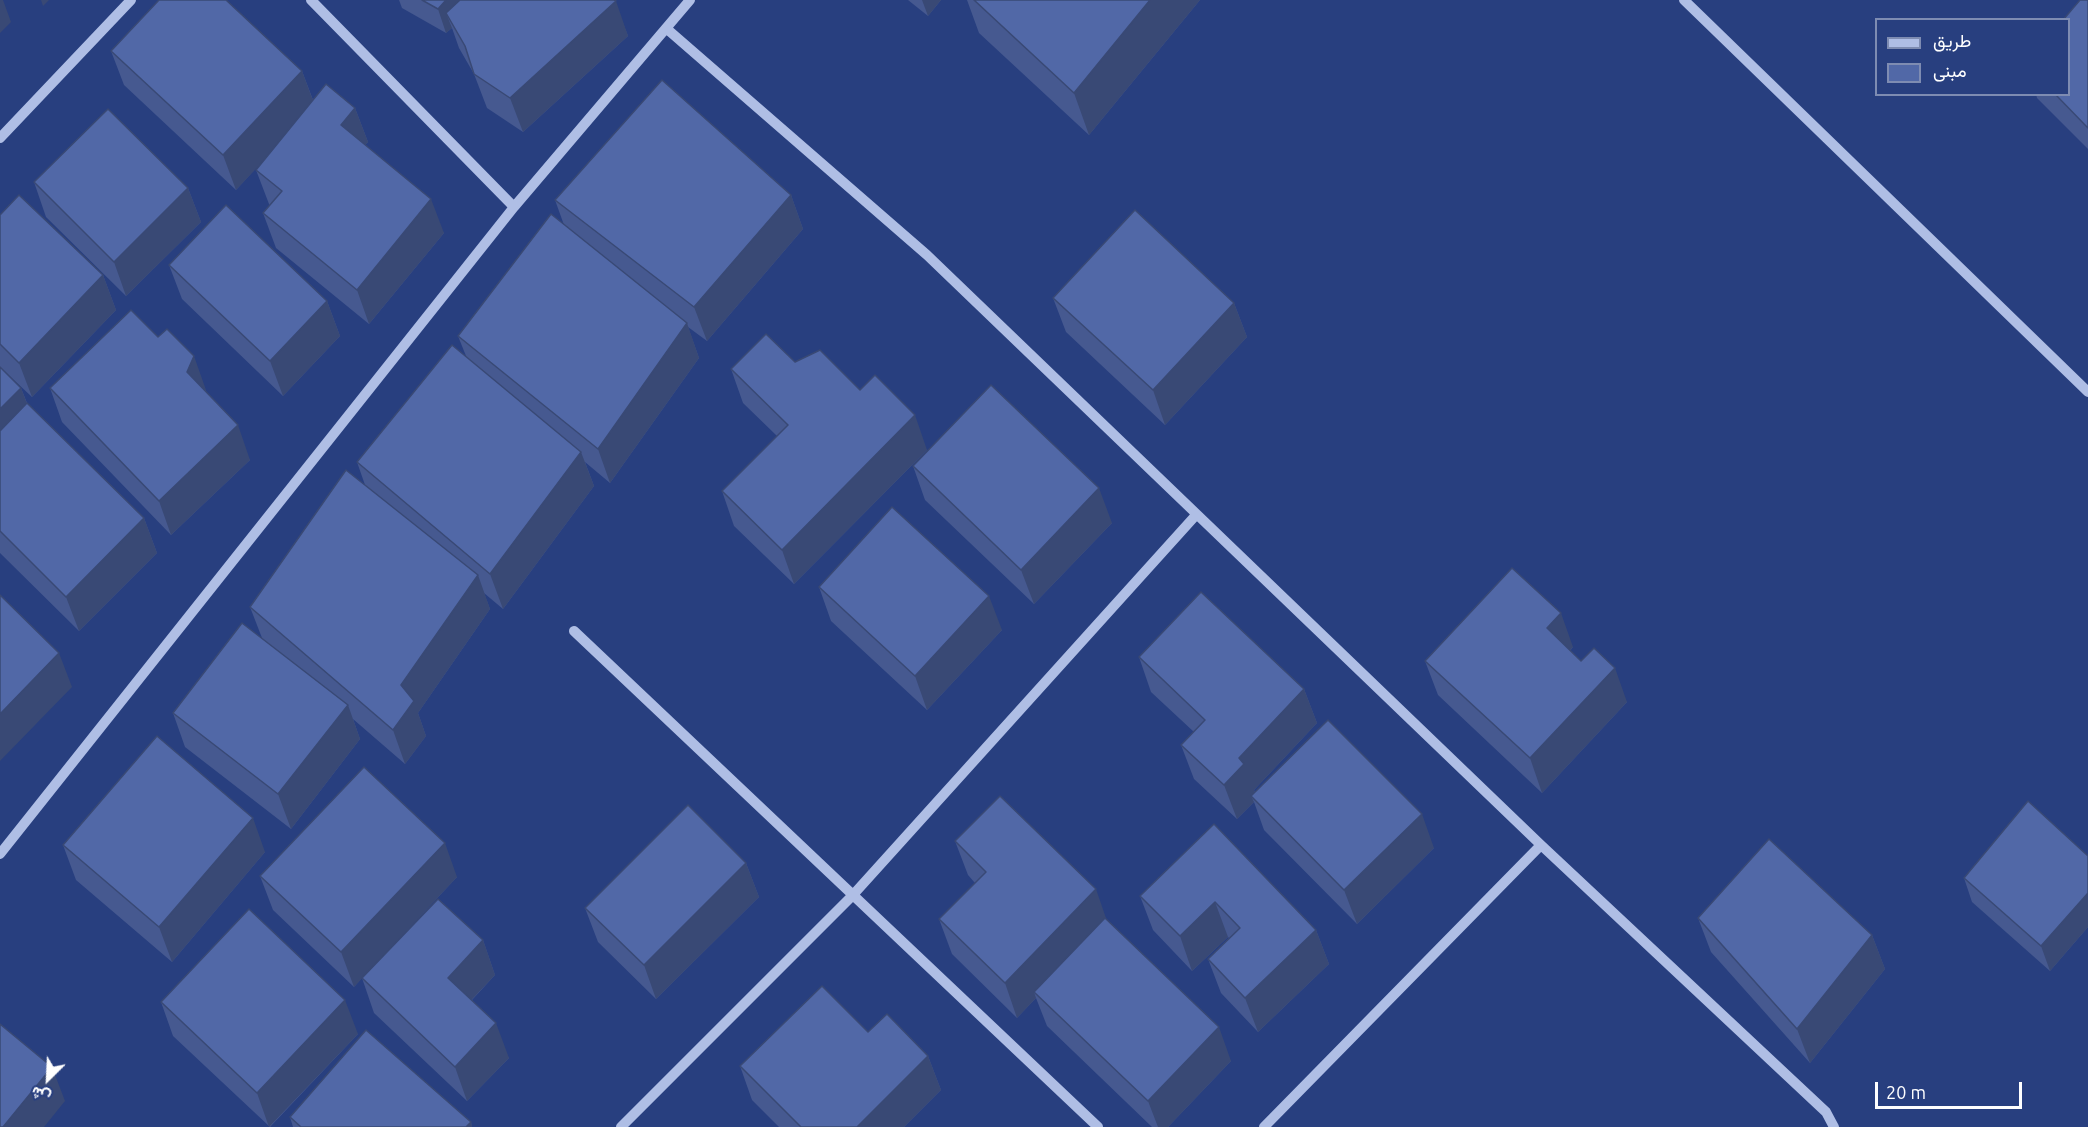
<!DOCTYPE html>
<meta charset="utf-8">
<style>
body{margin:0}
#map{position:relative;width:2088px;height:1127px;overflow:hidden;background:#283f7f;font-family:Ubuntu,Vazirmatn,sans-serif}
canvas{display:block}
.legend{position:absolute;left:1875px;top:18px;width:195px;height:78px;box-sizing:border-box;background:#283f7f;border:2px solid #7e8cb2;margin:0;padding:8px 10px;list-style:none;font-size:18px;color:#fff}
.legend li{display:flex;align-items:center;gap:12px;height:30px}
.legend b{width:30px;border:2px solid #7e8cb2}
.north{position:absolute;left:18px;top:1049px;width:60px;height:60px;-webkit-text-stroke:4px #283f7f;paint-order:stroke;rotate:204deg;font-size:16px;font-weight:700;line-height:24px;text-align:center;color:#fff}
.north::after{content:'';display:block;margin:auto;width:21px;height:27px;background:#fff;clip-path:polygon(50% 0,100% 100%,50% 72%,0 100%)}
.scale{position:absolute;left:1875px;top:1082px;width:147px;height:27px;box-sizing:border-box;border:3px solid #fff;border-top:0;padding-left:8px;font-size:18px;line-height:21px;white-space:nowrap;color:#fff;-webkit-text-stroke:4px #283f7f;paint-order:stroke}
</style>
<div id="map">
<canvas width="2088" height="1127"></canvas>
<ul class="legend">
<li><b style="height:8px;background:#afbee5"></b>طريق</li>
<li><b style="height:16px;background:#5168a7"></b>مبنى</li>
</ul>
<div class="north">ش</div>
<div class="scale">20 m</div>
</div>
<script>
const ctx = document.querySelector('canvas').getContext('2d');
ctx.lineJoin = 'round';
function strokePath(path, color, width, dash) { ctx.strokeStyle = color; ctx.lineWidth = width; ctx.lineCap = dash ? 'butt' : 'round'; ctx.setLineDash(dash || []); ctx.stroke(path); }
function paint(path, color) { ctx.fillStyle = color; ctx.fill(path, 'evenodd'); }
strokePath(new Path2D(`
 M 311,0 L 514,207
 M 1684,0 L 2088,392
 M 667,29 L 927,255 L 1541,845 L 1826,1112 L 1834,1127
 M 0,138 L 131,0
 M 574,631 L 1098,1127
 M 0,854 L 514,207 L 690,0
 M 621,1127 L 852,896 L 1196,515
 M 1264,1127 L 1541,845`), '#afbee5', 10);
paint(new Path2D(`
 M 399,0 L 614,0 L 628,36 L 523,132 L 487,108 L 474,74 L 459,48 L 452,28 L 446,33 L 402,8 Z
 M 908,0 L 941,0 L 928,16 Z
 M 967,0 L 1200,0 L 1089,135 L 979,33 Z
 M 2088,0 L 2088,149 L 2037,98 L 2036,94 L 2068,94 Z
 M 111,51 L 302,71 L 313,100 L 355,108 L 368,142 L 365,145 L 444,233 L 369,324 L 276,248 L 263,213 L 270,206 L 269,204 L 256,170 L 269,154 L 236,190 L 124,85 Z
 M 34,182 L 188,188 L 201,222 L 126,296 L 46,217 Z
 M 791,195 L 803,229 L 707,341 L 688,327 L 699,358 L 610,483 L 585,462 L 594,486 L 503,609 L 484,593 L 490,609 L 418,713 L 426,736 L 405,764 L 353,719 L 360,739 L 291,829 L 185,747 L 173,713 L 262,638 L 250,607 L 365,485 L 357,462 L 466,356 L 458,336 L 564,225 L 555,200 Z
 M 0,215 L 103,275 L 116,310 L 32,397 L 0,367 Z
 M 169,265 L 327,301 L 340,336 L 283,396 L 182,299 Z
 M 1053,298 L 1234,303 L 1247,337 L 1165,425 L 1066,332 Z
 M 0,367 L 21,388 L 27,403 L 144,518 L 157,553 L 79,631 L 0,553 Z
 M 731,369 L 860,390 L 927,450 L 794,584 L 734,526 L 722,491 L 777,436 L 743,403 Z
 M 50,388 L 206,390 L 206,392 L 250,460 L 171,535 L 62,422 Z
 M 913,466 L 1112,523 L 1034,604 L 925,500 Z
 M 819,587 L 1002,630 L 927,710 L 831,621 Z
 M 1573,647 L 1570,651 L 1627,702 L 1542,793 L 1438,695 L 1425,661 Z
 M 1139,657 L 1304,689 L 1317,723 L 1254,790 L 1255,792 L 1434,848 L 1357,924 L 1264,830 L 1254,802 L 1237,819 L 1194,779 L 1181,745 L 1194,732 L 1151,692 Z
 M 1214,824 L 1316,930 L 1329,964 L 1258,1032 L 1221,993 L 1208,959 L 1229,938 L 1228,937 L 1192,971 L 1153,930 L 1140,896 Z
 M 955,841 L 1107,921 L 1231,1061 L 1168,1127 L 1152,1127 L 1047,1026 L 1036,998 L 1017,1018 L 952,954 L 939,919 L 975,883 L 968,875 Z
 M 63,845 L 265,852 L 172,962 L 76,880 Z
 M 2088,856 L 2088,927 L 2050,971 L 1972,902 L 1964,878 Z
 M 746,863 L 759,897 L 656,999 L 598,942 L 585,908 Z
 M 260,876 L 457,877 L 364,976 L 483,940 L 495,975 L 472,1000 L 509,1058 L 467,1101 L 374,1013 L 362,978 L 354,987 L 273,910 Z
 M 1698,918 L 1872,935 L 1885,969 L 1810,1063 L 1711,952 Z
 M 161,1002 L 358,1034 L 270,1127 L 173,1036 Z
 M 868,1032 L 928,1056 L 941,1090 L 904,1127 L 779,1127 L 752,1100 L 740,1066 Z
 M 290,1117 L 471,1122 L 472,1127 L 293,1127 Z`), '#465990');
paint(new Path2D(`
 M 0,0 L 3,0 L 11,22 L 0,33 Z
 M 41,0 L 49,0 L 43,6 Z
 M 446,0 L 478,0 L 446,13 L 452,28 L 446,33 L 438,9 Z
 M 922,0 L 941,0 L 928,16 Z
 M 1150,0 L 1200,0 L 1089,135 L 1074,93 Z
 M 616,1 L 628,36 L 523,132 L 510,98 Z
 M 302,71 L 315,106 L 236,190 L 223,155 Z
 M 355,108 L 368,142 L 353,159 L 341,125 Z
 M 188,188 L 201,222 L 126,296 L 114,262 Z
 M 791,195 L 803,229 L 707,341 L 694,307 Z
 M 431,199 L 444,233 L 369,324 L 357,290 Z
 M 103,275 L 116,310 L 32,397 L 19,363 Z
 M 327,301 L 340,336 L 283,396 L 270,361 Z
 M 1234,303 L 1247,337 L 1165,425 L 1153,390 Z
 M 687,323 L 699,358 L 610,483 L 598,449 Z
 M 194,356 L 206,390 L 199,407 L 187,372 Z
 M 21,388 L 34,422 L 0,456 L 0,409 Z
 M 915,415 L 927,450 L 794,584 L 782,550 Z
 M 238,425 L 250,460 L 171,535 L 159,501 Z
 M 581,452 L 594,486 L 503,609 L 490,574 Z
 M 1099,488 L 1112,523 L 1034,604 L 1021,570 Z
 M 144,518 L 157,553 L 79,631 L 66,597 Z
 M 478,575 L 490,609 L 418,713 L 426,736 L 405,764 L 393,730 L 401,685 Z
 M 989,596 L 1002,630 L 927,710 L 915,676 Z
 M 1561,613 L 1573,647 L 1559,662 L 1547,628 Z
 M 59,653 L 72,687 L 0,761 L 0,714 Z
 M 1615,668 L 1627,702 L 1542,793 L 1530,758 Z
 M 1304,689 L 1317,723 L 1254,790 L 1257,798 L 1251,796 L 1254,802 L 1237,819 L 1224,785 L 1239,758 Z
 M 348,705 L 360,739 L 291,829 L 278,794 Z
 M 1422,814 L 1434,848 L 1357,924 L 1344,890 Z
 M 253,818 L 265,852 L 172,962 L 159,927 Z
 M 445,843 L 457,877 L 354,987 L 341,952 Z
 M 746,863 L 759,897 L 656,999 L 644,965 Z
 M 1096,889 L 1108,924 L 1034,992 L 1036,998 L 1017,1018 L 1005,983 Z
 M 2088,893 L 2088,927 L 2050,971 L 2041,946 Z
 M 1215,902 L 1228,937 L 1192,971 L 1180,936 Z
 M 1316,930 L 1329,964 L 1258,1032 L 1245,998 Z
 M 1872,935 L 1885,969 L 1810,1063 L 1797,1029 Z
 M 483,940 L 495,975 L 460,1012 L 448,978 Z
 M 345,1000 L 358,1034 L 269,1127 L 257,1093 Z
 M 496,1023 L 509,1058 L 467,1101 L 455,1067 Z
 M 1219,1027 L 1231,1061 L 1168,1127 L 1158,1127 L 1148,1101 Z
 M 928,1056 L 941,1090 L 904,1127 L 857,1127 Z
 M 52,1067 L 65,1101 L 44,1127 L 3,1127 Z
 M 471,1122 L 472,1127 L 466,1127 Z`), '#394975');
const building = new Path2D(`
 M 159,0 L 226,0 L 302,71 L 223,155 L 111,51 Z
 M 422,0 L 446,0 L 438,9 Z
 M 460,0 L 614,0 L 616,1 L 510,98 L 474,74 L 465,46 L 446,13 Z
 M 974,0 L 1150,0 L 1074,93 Z
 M 2080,0 L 2088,0 L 2088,128 L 2055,94 L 2068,94 L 2068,20 L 2063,20 Z
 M 662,80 L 791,195 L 694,307 L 555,200 Z
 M 326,84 L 355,108 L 341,125 L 431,199 L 357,290 L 263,213 L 282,191 L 256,170 Z
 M 108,109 L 188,188 L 114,262 L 34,182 Z
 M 19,195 L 103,275 L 19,363 L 0,344 L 0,215 Z
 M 226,205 L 327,301 L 270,361 L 169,265 Z
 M 1135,210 L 1234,303 L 1153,390 L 1053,298 Z
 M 551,214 L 687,323 L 598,449 L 458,336 Z
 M 131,310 L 158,337 L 167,329 L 194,356 L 187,372 L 238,425 L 159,501 L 50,388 Z
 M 766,334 L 795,362 L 820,350 L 860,390 L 875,375 L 915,415 L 782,550 L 722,491 L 788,425 L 731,369 Z
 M 452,345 L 581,452 L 490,574 L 357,462 Z
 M 0,367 L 21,388 L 0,409 Z
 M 991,385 L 1099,488 L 1021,570 L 913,466 Z
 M 27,403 L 144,518 L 66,597 L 0,531 L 0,431 Z
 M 346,470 L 478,575 L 401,685 L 414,701 L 393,730 L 250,607 Z
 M 892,507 L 989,596 L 915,676 L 819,587 Z
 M 1512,568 L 1561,613 L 1547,628 L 1581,661 L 1594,648 L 1615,668 L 1530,758 L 1425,661 Z
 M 1201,592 L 1304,689 L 1239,758 L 1244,764 L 1224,785 L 1181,745 L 1205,720 L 1139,657 Z
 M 0,595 L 59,653 L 0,714 Z
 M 242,623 L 348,705 L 278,794 L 173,713 Z
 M 1328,720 L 1422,814 L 1344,890 L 1251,796 Z
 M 157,736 L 253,818 L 159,927 L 63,845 Z
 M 364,767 L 445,843 L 341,952 L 260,876 Z
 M 1000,796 L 1096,889 L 1005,983 L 939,919 L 986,872 L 955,841 Z
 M 2028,801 L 2088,856 L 2088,893 L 2041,946 L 1964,878 Z
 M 688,805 L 746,863 L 644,965 L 585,908 Z
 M 1214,824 L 1316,930 L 1245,998 L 1208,959 L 1240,928 L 1215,902 L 1180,936 L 1140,896 Z
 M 1769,839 L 1872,935 L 1797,1029 L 1698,918 Z
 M 438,899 L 483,940 L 448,978 L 496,1023 L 455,1067 L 362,978 Z
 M 249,909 L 345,1000 L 257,1093 L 161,1002 Z
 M 1105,918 L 1219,1027 L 1148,1101 L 1034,992 Z
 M 822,986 L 868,1032 L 887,1014 L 928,1056 L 857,1127 L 801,1127 L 740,1066 Z
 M 0,1024 L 52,1067 L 3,1127 L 0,1127 Z
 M 366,1030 L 471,1122 L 466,1127 L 301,1127 L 290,1117 Z`);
paint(building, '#5168a7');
strokePath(building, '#394975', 1.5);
</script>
